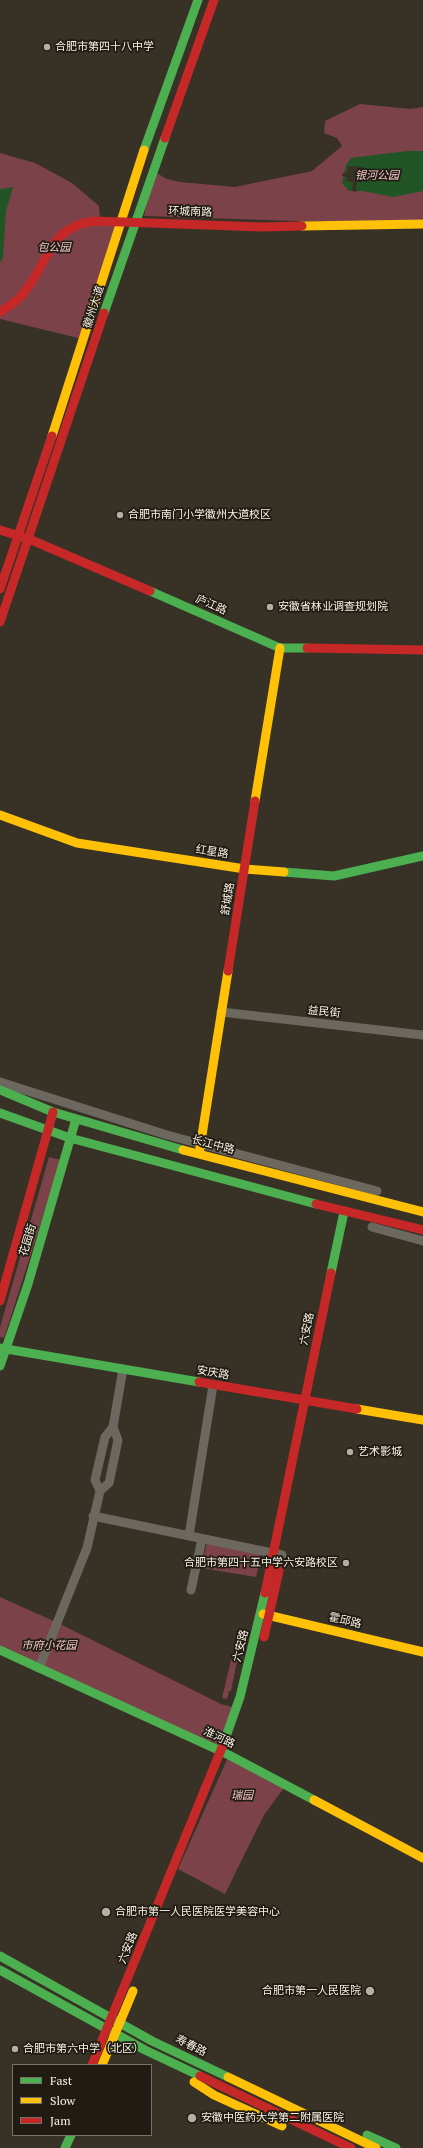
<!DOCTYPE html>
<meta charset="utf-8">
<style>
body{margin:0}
#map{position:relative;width:423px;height:2148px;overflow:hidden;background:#373126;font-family:"PT Serif",serif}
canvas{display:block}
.legend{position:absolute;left:12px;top:2064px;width:140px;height:72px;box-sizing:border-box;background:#201b13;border:1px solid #777167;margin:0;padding:5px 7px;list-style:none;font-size:12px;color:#f9f2e6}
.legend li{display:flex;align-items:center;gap:8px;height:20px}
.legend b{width:20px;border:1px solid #777167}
</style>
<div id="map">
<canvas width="423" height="2148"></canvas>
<ul class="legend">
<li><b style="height:5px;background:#4caf50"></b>Fast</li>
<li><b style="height:5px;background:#ffc107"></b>Slow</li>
<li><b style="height:5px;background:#c62828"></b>Jam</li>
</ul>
</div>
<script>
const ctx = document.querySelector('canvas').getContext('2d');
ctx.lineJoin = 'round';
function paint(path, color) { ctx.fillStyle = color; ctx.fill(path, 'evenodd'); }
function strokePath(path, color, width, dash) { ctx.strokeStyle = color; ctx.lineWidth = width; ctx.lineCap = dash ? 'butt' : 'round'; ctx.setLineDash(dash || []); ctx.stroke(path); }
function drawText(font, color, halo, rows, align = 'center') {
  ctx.font = font + ' "PT Serif","Noto Sans SC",serif'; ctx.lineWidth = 3.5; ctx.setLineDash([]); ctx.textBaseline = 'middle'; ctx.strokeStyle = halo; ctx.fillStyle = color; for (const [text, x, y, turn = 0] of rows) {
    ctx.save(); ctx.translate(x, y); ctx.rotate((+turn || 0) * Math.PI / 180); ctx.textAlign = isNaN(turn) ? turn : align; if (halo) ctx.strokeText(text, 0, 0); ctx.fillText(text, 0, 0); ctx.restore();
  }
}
paint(new Path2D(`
 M 360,104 L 411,109 L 423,107 L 423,222 L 296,221 L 144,216 L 153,171 L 167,179 L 180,182 L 235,187 L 312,171 L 342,146 L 337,138 L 324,133 L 325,121 Z
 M 0,153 L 35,163 L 72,183 L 99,206 L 100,219 L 121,219 L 82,339 L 0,319 Z
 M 49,1157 L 61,1160 L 4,1338 L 0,1337 L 0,1327 Z
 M 207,1542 L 261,1554 L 256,1577 L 201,1568 Z
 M 0,1597 L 58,1623 L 221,1704 L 236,1708 L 221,1752 L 0,1650 Z
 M 231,1660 L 237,1661 L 231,1691 L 229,1691 L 227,1699 L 222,1698 Z
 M 229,1755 L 286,1785 L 264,1815 L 225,1894 L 178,1869 Z`), '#7b4249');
paint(new Path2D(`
 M 407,151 L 423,151 L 423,191 L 393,197 L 363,191 L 349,191 L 342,183 L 346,165 L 351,158 Z
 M 13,187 L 6,211 L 3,258 L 0,263 L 0,189 Z`), '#225525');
paint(new Path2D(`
 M 348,166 L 364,167 L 362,182 L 357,182 L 356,192 L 352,191 L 353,182 L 346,181 L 347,177 L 342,176 L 343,173 L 347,173 Z`), '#373126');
strokePath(new Path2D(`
 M 221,1012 L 423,1035
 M 0,1082 L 167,1135 L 377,1191
 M 372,1227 L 423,1241
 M 100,1491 L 95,1480 L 105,1437 L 113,1427
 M 93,1516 L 282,1555
 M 189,1536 L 213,1385
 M 191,1590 L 202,1539
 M 39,1668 L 87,1548 L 100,1491 L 109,1483 L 118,1440 L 113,1427 L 123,1369`), '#6c675f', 9);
strokePath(new Path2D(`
 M 144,150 L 198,0
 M 104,313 L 165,138
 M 150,591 L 280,648 L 307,648
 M 284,872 L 334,876 L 423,856
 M 0,1090 L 53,1112 L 183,1150
 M 0,1113 L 70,1138 L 316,1204
 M 331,1273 L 344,1212
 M 0,1348 L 199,1382
 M 0,1366 L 28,1284 L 76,1119
 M 0,1650 L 229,1755 L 314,1800
 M 223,1745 L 240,1697 L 265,1593
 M 0,1956 L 152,2041 L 228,2077
 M 0,1970 L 145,2050 L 200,2076
 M 367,2135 L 396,2148
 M 65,2148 L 71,2135`), '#4caf50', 9);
strokePath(new Path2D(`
 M 302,226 L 423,224
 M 52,436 L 144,150
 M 255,801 L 280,648
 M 0,815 L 77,843 L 245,869 L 284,872
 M 183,1150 L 423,1212
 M 199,1154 L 228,971
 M 357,1409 L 423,1420
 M 263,1614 L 423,1652
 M 314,1800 L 423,1858
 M 102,2065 L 133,1991
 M 228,2077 L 376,2148
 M 194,2082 L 214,2095 L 282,2126`), '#ffc107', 9);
strokePath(new Path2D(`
 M 165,138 L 214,0
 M 0,312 C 8,307 16,302 22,295 C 49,265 46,227 95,221 L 262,227 L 302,226
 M 0,530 L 29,539 L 150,591
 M 0,589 L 52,436
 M 0,622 L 104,313
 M 307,648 L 423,650
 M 228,971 L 255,801
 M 316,1204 L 423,1230
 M 0,1301 L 53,1112
 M 199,1382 L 357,1409
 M 265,1593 L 331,1273
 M 264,1637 L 279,1571
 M 92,2065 L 223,1745
 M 200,2076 L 351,2148`), '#c62828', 9);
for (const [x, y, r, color] of [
 [47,47,4,"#b5aea3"],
 [120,515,4,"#b5aea3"],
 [270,607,4,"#b5aea3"],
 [350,1452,4,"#b5aea3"],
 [346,1563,4,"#b5aea3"],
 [106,1912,5,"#b5aea3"],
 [370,1991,5,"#b5aea3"],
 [15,2049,4,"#b5aea3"],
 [192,2118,5,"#b5aea3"]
]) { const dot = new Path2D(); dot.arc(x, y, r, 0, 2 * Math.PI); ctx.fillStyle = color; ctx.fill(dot); strokePath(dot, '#201b13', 1.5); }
drawText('11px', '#f9f2e6', '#201b13', [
 ["合肥市第四十八中学",55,47],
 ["合肥市南门小学徽州大道校区",128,515],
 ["安徽省林业调查规划院",278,607],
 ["艺术影城",358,1452],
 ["合肥市第四十五中学六安路校区",338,1563,"right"],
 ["合肥市第一人民医院医学美容中心",115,1912],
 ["合肥市第一人民医院",361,1991,"right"],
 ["合肥市第六中学（北区）",23,2049],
 ["安徽中医药大学第二附属医院",201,2118]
], 'left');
drawText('italic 11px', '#f4c6cb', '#201b13', [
 ["银河公园",377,176],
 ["包公园",54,248],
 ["市府小花园",49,1646],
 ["瑞园",242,1796]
]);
drawText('11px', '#f9f2e6', '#201b13', [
 ["环城南路",190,212,2],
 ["徽州大道",94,307,-72],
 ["庐江路",211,605,24],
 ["红星路",212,852,9],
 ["舒城路",228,899,-81],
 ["益民街",324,1012,6],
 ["长江中路",213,1145,15],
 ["花园街",28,1240,-73],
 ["六安路",307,1329,-78],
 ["安庆路",213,1373,10],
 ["霍邱路",345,1621,13],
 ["六安路",241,1646,-76],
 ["淮河路",219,1738,25],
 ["六安路",128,1948,-68],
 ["寿春路",191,2046,26]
]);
</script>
